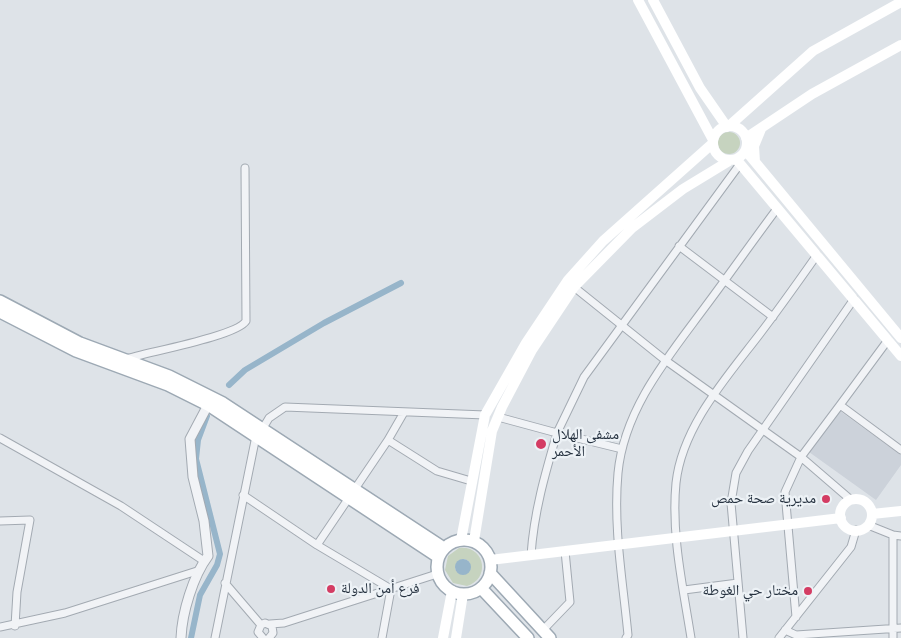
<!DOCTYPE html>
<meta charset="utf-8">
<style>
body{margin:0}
canvas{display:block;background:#dee3e8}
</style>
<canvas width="901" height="638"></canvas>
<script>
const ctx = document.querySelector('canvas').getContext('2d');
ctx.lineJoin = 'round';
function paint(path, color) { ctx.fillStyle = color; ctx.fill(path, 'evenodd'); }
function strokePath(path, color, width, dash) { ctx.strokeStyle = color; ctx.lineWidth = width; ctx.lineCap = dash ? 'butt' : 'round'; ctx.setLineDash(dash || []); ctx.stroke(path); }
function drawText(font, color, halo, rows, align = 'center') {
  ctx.font = font + ' Karla,"Noto Naskh Arabic",sans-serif'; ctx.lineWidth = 4.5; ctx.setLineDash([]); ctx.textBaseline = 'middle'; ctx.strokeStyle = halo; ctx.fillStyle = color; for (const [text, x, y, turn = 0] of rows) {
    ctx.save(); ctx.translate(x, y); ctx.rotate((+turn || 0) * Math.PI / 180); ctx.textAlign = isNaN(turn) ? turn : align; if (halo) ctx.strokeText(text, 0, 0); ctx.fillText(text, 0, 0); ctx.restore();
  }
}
paint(new Path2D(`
 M 840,411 L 901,455 L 901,465 L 876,500 L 809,452 Z`), '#ccd2da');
paint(new Path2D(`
 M718 143a11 11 0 1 1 22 0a11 11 0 1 1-22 0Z
 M 459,548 C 485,545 491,579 467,586 L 453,583 L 445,570 L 448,556 ZM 465,559 L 470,562 L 458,573 L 455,569 L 460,560 Z`), '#c6d3bf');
paint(new Path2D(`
 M455 567a8 8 0 1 1 16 0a8 8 0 1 1-16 0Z`), '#97b5ca');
strokePath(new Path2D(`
 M 229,385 L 245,370 L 324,323 L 401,283
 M 191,638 L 200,595 L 217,565 L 220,554 L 196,459 L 198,440 L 207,416`), '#97b5ca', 6);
const minor = new Path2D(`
 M 679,246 L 773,317
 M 574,287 L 665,360 L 801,457 L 851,500
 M 126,359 C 148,352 237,336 246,321 L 245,168
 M 840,405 L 888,340
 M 498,417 L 557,433 L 584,377 L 740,164
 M 263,428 L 269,418 L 285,407 L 485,415
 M 0,438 L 121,506 L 204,561
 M 388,440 L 437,471 L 471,481
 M 243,495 L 317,545 L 391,589 L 382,638
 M 0,521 L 30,520 L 17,592 L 15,626
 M 868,525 L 893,535 L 901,536
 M 893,535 L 893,638
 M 317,545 L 388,440 L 403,414
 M 531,555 C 534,512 545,474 557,433 L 622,449
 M 225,583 L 261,625
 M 684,590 L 738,583
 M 796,617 L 785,492 L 801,457 L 840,405 L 901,450
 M 270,624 L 284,623 L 437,574
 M 261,625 L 265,623 L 272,626 L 273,633 L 269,638
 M 261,625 L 258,632 L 263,638
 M 0,627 L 65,613 L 197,571
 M 543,630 L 570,602 L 565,551
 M 785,630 L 796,635 L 901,628
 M 215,638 L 256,436
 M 626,638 L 628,635 C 623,582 613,527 618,473 C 624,409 668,357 705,307 C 729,275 752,242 776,210
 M 691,638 C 683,587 671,534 676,483 C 682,427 726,378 759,335 C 779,309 798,282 817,255
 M 743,638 L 731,503 L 736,473 L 748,451 L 854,299
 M 779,638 L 851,547 L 856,530`);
const tertiary = new Path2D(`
 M 181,638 C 182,613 193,576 208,556 L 204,521 L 193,477 L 190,439 L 208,405`);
const primary = new Path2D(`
 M 0,301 L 80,343 L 169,376 L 223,403 L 444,548
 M 0,312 L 76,351 L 168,385 L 208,405 L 438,557
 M437 567a27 27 0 1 1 54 0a27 27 0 1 1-54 0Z
 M 490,573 L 550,638
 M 481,588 L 528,638`);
strokePath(minor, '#a3aab2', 9);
strokePath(tertiary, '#a3aab2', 11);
strokePath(primary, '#9da9b4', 14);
strokePath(minor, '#f1f3f6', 7);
strokePath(tertiary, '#f1f3f6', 9);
strokePath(new Path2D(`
 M 638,0 L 713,140
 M 653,0 L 700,88 L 727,127
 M713 143a17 17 0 1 1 34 0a17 17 0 1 1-34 0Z
 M 729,126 L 813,51 L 901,2
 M 746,138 L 812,94 L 901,45
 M 746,151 L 901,338
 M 736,159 L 901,356
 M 755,162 L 754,146 L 761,129
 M840 515a16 16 0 1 1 32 0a16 16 0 1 1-32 0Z
 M 872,514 L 901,511
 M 461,540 L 485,415 L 526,343 L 568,280 L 603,241 L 713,143
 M 474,541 L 492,431 L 502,407 L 532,350 L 574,287 L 632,228 L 683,189 L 729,161
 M 490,560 L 841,518
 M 443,638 L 452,591
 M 456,638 L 463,594`), '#fff', 10);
strokePath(primary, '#fff', 11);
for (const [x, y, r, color] of [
 [541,444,6,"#d43c63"],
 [826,499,5,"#d43c63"],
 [331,589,5,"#d43c63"],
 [808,591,5,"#d43c63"]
]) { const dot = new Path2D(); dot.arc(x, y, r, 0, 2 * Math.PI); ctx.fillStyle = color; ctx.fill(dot); strokePath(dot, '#edf2f6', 2); }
drawText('15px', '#263240', '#edf2f6', [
 ["مشفى الهلال",552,435],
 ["الأحمر",552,452],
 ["مديرية صحة حمص",816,499,"right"],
 ["فرع أمن الدولة",341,589],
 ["مختار حي الغوطة",798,591,"right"]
], 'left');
</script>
